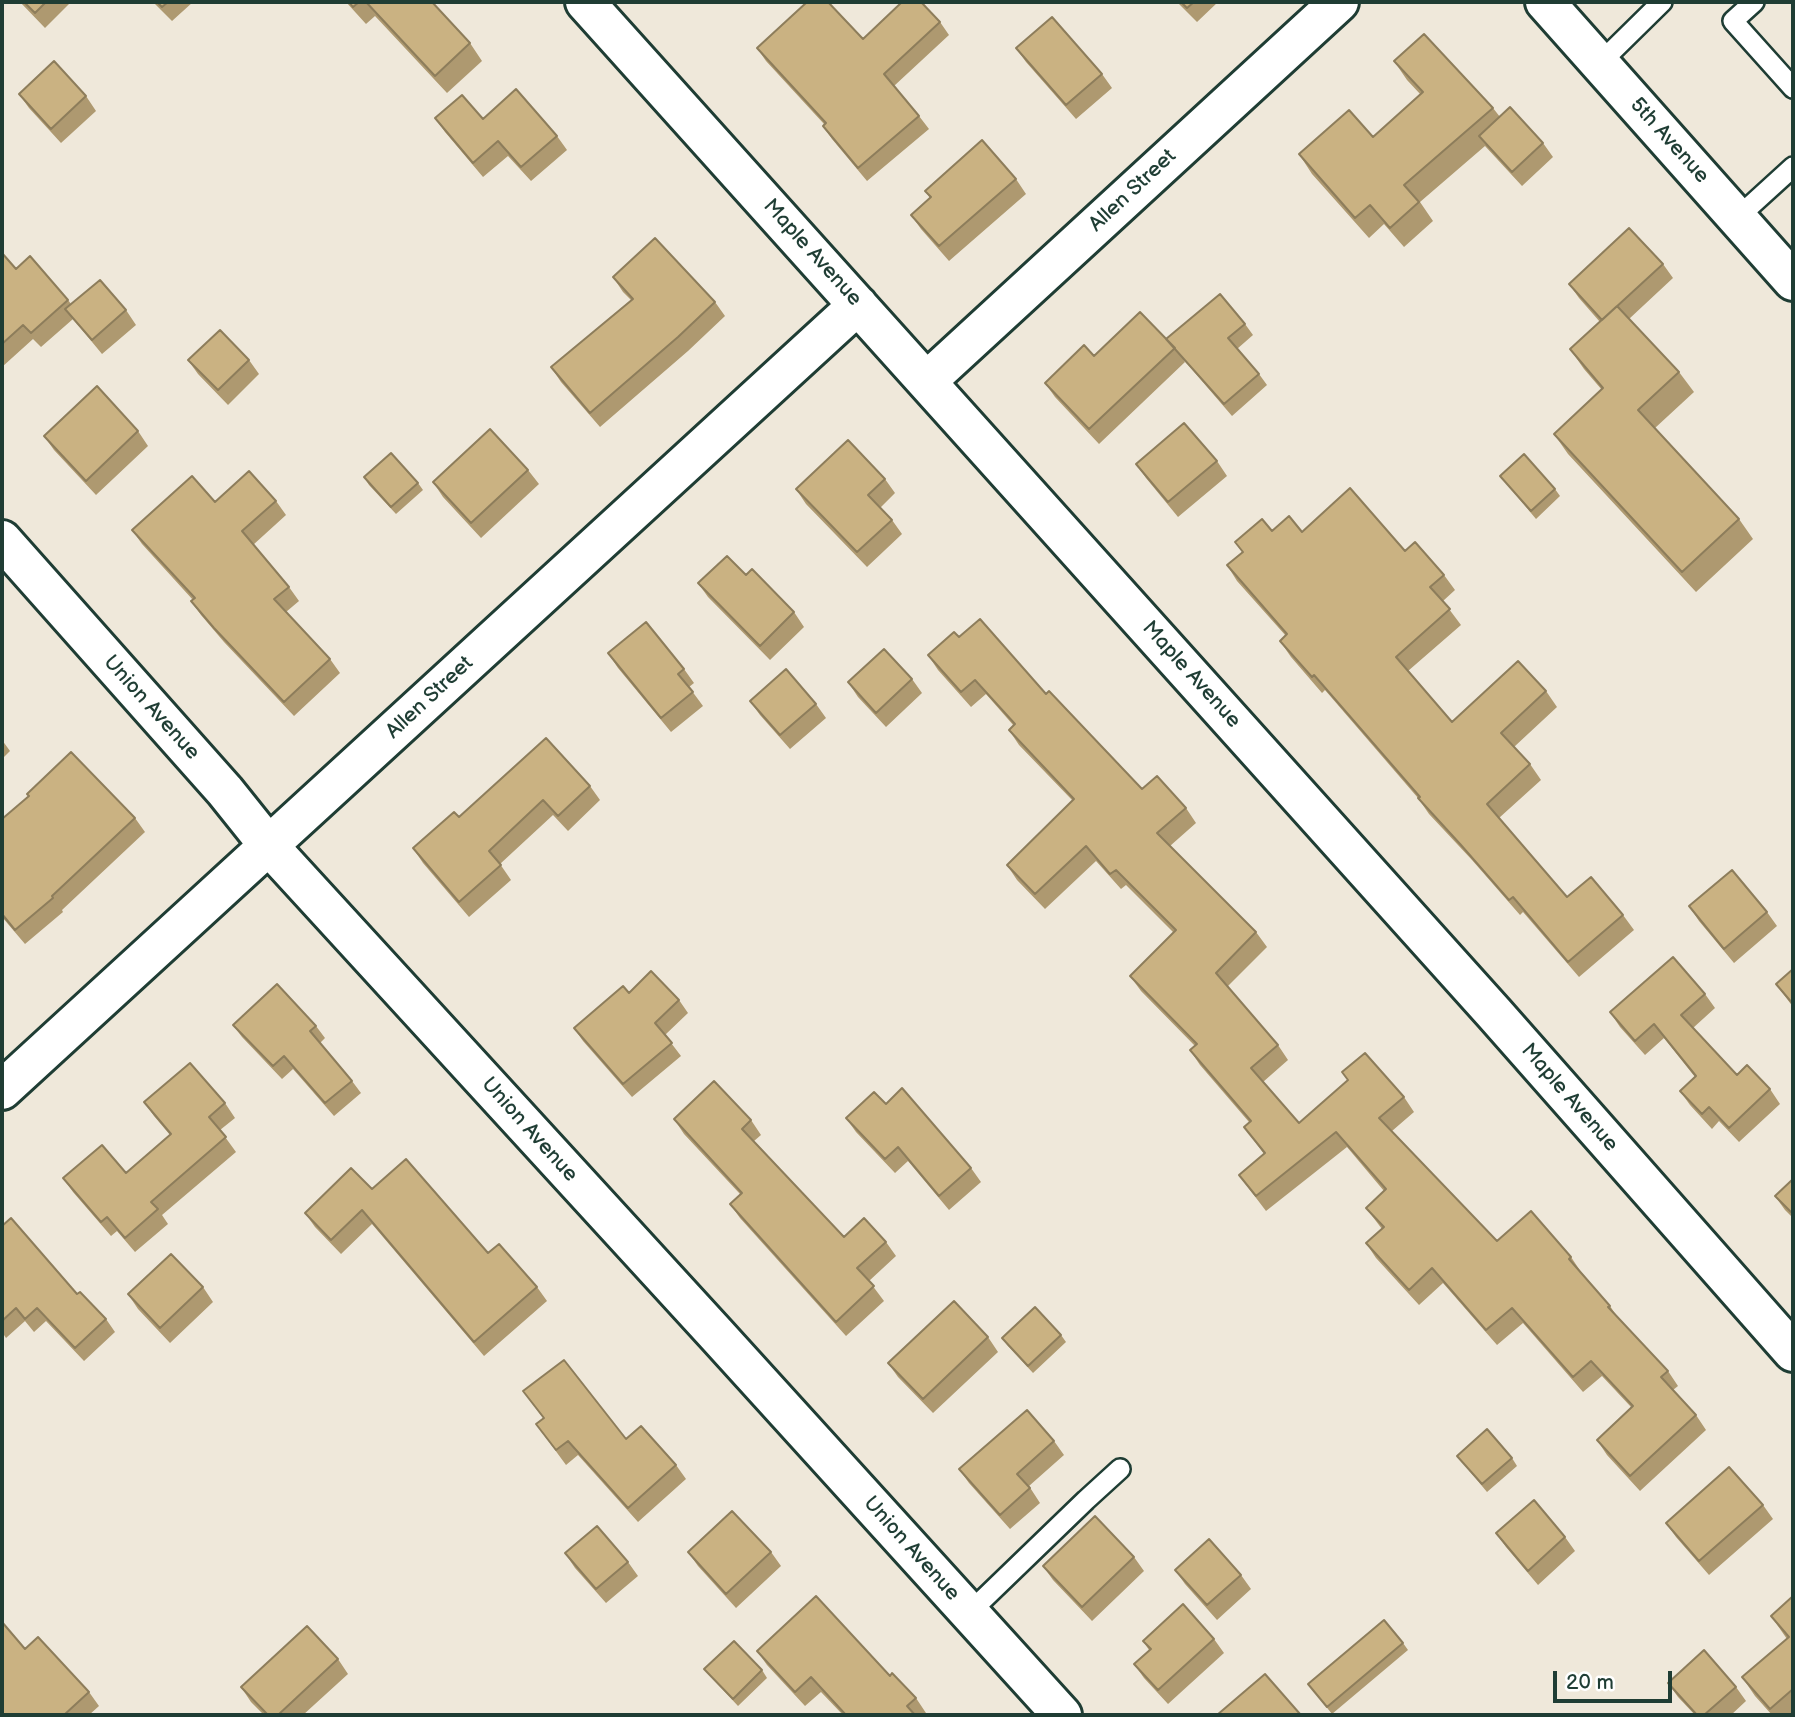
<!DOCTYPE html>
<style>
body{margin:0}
#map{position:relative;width:1795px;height:1717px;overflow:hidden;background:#efe8da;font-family:"Balsamiq Sans",sans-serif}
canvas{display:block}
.frame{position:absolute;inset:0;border:4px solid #1f3d34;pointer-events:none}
.scale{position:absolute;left:1553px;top:1671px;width:119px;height:32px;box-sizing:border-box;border:4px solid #1f3d34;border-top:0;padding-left:9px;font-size:21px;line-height:24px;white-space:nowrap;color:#1f3d34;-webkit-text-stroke:5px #fff;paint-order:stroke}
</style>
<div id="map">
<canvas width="1795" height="1717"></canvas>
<div class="frame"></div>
<div class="scale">20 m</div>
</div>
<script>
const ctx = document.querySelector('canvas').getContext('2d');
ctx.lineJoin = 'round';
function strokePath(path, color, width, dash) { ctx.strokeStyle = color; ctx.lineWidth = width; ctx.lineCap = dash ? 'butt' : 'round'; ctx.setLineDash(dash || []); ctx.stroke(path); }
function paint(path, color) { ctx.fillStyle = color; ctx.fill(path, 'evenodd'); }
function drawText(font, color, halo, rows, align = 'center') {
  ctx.font = font + ' "Balsamiq Sans",sans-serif'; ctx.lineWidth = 5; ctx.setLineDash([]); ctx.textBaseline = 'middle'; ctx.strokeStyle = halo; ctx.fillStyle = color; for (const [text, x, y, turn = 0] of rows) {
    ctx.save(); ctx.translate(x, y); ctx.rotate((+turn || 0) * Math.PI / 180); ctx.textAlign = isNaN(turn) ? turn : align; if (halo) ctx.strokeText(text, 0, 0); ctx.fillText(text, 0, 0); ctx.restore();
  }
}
const service = new Path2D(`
 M 1754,2 L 1733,21 L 1793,88
 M 1600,63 L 1662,2
 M 1737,218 L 1793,167
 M 969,1613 L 1086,1500 L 1120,1469`);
const minor = new Path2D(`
 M 585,2 L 1494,1013 L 1793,1352
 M 927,381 L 1339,2
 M 2,540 L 225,791 L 269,846 L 716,1334 L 1062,1715
 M 2,1090 L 858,305`);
const tertiary = new Path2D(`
 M 1545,2 L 1793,281`);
strokePath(service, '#1f3d34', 24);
strokePath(minor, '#1f3d34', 44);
strokePath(tertiary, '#1f3d34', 44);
strokePath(service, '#fff', 19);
strokePath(minor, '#fff', 38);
strokePath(tertiary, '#fff', 38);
paint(new Path2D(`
 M 20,2 L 71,2 L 45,28 Z
 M 153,2 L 193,2 L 172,21 Z
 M 346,2 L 432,2 L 470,43 L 482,61 L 447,93 L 375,16 L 366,24 Z
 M 1177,2 L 1218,2 L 1197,22 Z
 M 940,22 L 949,35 L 894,86 L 919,116 L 929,129 L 867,181 L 832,139 L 823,126 L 824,124 L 766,61 L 757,48 L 863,39 Z
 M 1016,48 L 1102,74 L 1112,88 L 1076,119 L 1026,62 Z
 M 1394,61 L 1493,108 L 1500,117 L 1543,143 L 1553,157 L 1522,186 L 1485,146 L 1420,202 L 1433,221 L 1404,247 L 1384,224 L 1369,238 L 1312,174 L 1299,154 L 1373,137 L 1421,95 L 1407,80 Z
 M 19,94 L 86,96 L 96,111 L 61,143 L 29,108 Z
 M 435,118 L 557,136 L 567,150 L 531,181 L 508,156 L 483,177 L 445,132 Z
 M 1016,179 L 1026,194 L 949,261 L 921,229 L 911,215 L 930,198 L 925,191 Z
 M 2,253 L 16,269 L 68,300 L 71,304 L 126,310 L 136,325 L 102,354 L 73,319 L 41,347 L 33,339 L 2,367 Z
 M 1663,264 L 1673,278 L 1629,319 L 1679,372 L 1694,392 L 1655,428 L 1739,519 L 1753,539 L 1696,592 L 1568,454 L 1554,434 L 1602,390 L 1584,369 L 1570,349 L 1600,322 L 1579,298 L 1569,284 Z
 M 613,277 L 715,302 L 725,316 L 688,351 L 600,427 L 561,382 L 551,367 L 631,300 L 623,292 Z
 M 1245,324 L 1253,335 L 1237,349 L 1259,374 L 1267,385 L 1232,416 L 1183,359 L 1185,362 L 1099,444 L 1055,397 L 1045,383 L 1094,356 L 1168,341 Z
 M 188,360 L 249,360 L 259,374 L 228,405 L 198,374 Z
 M 138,431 L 148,446 L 96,495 L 54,450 L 44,436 Z
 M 1217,461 L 1227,476 L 1178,517 L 1146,478 L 1136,464 Z
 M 528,470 L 539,484 L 481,538 L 443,497 L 433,482 Z
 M 1500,476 L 1555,489 L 1560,496 L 1536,519 Z
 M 364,477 L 418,483 L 423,490 L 396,514 L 369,485 Z
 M 885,479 L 895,493 L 880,508 L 892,520 L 902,534 L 867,567 L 806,504 L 796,489 Z
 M 276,501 L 286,515 L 253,545 L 289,587 L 299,601 L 286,612 L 330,659 L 340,673 L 294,716 L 224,642 L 201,615 L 191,601 L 193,600 L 142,544 L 132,530 L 215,502 Z
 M 1272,531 L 1302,532 L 1405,551 L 1444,575 L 1455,590 L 1443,601 L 1461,625 L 1408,671 L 1452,722 L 1546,691 L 1557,707 L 1514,747 L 1530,764 L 1541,780 L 1499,818 L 1567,897 L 1623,915 L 1634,930 L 1579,977 L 1523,912 L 1520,915 L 1472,860 L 1429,814 L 1418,798 L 1325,690 L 1322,693 L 1291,657 L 1280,641 L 1286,636 L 1237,581 L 1227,565 L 1242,552 L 1235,542 Z
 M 746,575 L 794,612 L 804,627 L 770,660 L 708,597 L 698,583 Z
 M 959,637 L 1046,694 L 1142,789 L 1186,808 L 1196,823 L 1170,846 L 1256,932 L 1267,947 L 1227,987 L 1278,1045 L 1288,1060 L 1263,1082 L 1299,1123 L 1348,1081 L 1342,1072 L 1404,1097 L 1414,1112 L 1392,1131 L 1497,1241 L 1571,1257 L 1581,1272 L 1610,1306 L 1618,1318 L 1668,1371 L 1678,1386 L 1673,1390 L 1696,1415 L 1706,1430 L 1640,1491 L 1607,1455 L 1597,1440 L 1631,1407 L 1602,1376 L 1583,1392 L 1523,1323 L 1497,1345 L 1443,1283 L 1419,1305 L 1376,1258 L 1366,1243 L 1382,1229 L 1366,1208 L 1384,1191 L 1347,1147 L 1266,1211 L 1250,1190 L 1239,1175 L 1264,1154 L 1244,1127 L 1249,1122 L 1200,1065 L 1190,1050 L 1195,1046 L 1141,991 L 1130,976 L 1174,933 L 1126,885 L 1121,889 L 1096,861 L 1045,909 L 1017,880 L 1007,865 L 1073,801 L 1019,745 L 1009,730 L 1014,726 L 986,694 L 971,707 L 938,670 L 928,655 Z
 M 608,653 L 684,669 L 694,683 L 689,687 L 703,706 L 671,732 L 618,668 Z
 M 912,679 L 922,693 L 886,727 L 858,697 L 848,682 Z
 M 750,701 L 816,704 L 826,718 L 790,749 L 760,715 Z
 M 2,740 L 10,751 L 2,759 Z
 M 590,786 L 600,800 L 568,831 L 553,815 L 500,864 L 511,880 L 469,917 L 423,863 L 413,848 L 459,817 Z
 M 135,818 L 145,832 L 62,910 L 63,912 L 25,944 L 2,917 L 2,819 Z
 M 1689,906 L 1767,912 L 1777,926 L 1734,963 L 1699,921 Z
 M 1793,969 L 1793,1007 L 1776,984 Z
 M 629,993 L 679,1000 L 688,1013 L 665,1035 L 681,1056 L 632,1097 L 583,1041 L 574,1028 Z
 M 1705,994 L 1715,1008 L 1693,1028 L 1737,1075 L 1770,1089 L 1780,1104 L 1739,1142 L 1719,1121 L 1712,1129 L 1690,1105 L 1680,1091 L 1695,1077 L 1664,1038 L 1645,1055 L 1620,1027 L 1610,1012 Z
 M 233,1025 L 316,1026 L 325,1038 L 320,1043 L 352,1081 L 361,1093 L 334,1116 L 293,1069 L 282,1079 L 242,1037 Z
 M 144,1102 L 225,1103 L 235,1118 L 220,1130 L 236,1152 L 162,1215 L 168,1224 L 135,1252 L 117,1231 L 111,1236 L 73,1192 L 63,1178 L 126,1173 L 170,1135 L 154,1116 Z
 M 886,1104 L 971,1168 L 981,1182 L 949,1210 L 908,1161 L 895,1173 L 856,1132 L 846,1118 Z
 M 674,1119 L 751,1120 L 761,1135 L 754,1141 L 844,1237 L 886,1242 L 896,1256 L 869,1281 L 884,1301 L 846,1336 L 740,1218 L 730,1204 L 740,1194 L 684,1134 Z
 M 1793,1179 L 1793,1218 L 1785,1210 L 1775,1196 Z
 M 372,1189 L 488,1253 L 537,1287 L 547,1301 L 484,1356 L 372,1224 L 341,1254 L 315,1227 L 305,1213 Z
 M 2,1226 L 77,1294 L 106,1319 L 115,1332 L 84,1361 L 46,1321 L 34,1332 L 25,1321 L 6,1338 L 2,1332 Z
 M 203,1287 L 213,1302 L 170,1343 L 138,1309 L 128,1294 Z
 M 1061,1335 L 1066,1342 L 1033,1373 L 1007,1345 L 1002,1338 Z
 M 988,1337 L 998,1352 L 933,1413 L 898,1377 L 888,1363 Z
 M 523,1391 L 626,1439 L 676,1465 L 686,1479 L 638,1522 L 578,1455 L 566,1465 L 536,1424 L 543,1418 Z
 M 1054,1441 L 1064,1455 L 1029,1486 L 1040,1503 L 1010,1529 L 969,1483 L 959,1469 Z
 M 1457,1456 L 1512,1458 L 1517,1466 L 1487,1492 Z
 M 1763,1505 L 1773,1519 L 1709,1575 L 1676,1537 L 1666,1523 Z
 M 1496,1533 L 1565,1537 L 1575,1551 L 1538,1585 L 1506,1547 Z
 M 688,1552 L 771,1552 L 781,1566 L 736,1608 L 698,1566 Z
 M 565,1553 L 628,1562 L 638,1576 L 606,1603 L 575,1568 Z
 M 1134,1557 L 1144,1571 L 1092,1621 L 1053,1580 L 1043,1566 Z
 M 1175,1570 L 1241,1575 L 1251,1589 L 1217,1620 L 1185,1584 Z
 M 1793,1596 L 1793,1715 L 1772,1715 L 1755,1696 L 1742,1677 L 1787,1639 L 1771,1616 Z
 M 1214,1639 L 1224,1653 L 1168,1704 L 1144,1678 L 1134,1664 L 1149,1650 L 1143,1641 Z
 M 1403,1643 L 1408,1650 L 1332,1714 L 1308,1684 Z
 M 25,1649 L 89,1692 L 99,1706 L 89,1715 L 2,1715 Z
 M 757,1651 L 890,1676 L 916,1698 L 926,1713 L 923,1715 L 843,1715 L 821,1692 L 805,1706 L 767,1665 Z
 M 338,1659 L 348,1674 L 303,1715 L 264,1715 L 251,1702 L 241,1687 Z
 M 704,1669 L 762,1670 L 767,1678 L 738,1706 L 710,1676 Z
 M 1668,1683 L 1736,1687 L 1746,1701 L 1731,1715 L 1695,1715 L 1678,1697 Z`), '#ae9970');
const building = new Path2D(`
 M 24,2 L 46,2 L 35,13 Z
 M 157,2 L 168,2 L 162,7 Z
 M 349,2 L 359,2 L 353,7 Z
 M 366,2 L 432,2 L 470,43 L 435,76 Z
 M 807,2 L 828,2 L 863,39 L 902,2 L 921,2 L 940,22 L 884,74 L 919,116 L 858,168 L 823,126 L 826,123 L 757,48 Z
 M 1181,2 L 1194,2 L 1187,8 Z
 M 1052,17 L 1102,74 L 1066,105 L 1016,48 Z
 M 1424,34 L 1493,108 L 1404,185 L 1419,202 L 1390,228 L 1370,205 L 1355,218 L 1299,154 L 1349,110 L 1373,137 L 1423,92 L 1394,61 Z
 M 54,61 L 86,96 L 51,129 L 19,94 Z
 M 516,89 L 557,136 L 521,167 L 498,141 L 473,163 L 435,118 L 462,95 L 483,119 Z
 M 1510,107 L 1543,143 L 1512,172 L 1479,136 Z
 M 982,140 L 1016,179 L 939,246 L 911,215 L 931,197 L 925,191 Z
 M 1629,228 L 1663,264 L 1602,320 L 1569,284 Z
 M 655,238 L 715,302 L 678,337 L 590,413 L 551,367 L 633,299 L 613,277 Z
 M 2,253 L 16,269 L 30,256 L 68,300 L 31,333 L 23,325 L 2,344 Z
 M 100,280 L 126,310 L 92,340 L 65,309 Z
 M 1220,294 L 1245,324 L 1228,338 L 1259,374 L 1224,404 L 1166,339 Z
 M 1617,306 L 1679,372 L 1638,410 L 1739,519 L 1682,572 L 1554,434 L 1603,388 L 1570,349 Z
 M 1140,312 L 1175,348 L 1089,429 L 1045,383 L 1084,345 L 1094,356 Z
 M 220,330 L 249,360 L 218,390 L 188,360 Z
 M 97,386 L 138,431 L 86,481 L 44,436 Z
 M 1184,423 L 1217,461 L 1168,502 L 1136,464 Z
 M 490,429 L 528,470 L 471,523 L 433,482 Z
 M 848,440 L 885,479 L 868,495 L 892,520 L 857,552 L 796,489 Z
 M 391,453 L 418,483 L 391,507 L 364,477 Z
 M 1524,454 L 1555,489 L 1531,511 L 1500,476 Z
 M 249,471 L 276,501 L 242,531 L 289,587 L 274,599 L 330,659 L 284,702 L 214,628 L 191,601 L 195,598 L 132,530 L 192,476 L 215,502 Z
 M 1350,488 L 1405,551 L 1415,542 L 1444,575 L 1430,587 L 1450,609 L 1396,657 L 1452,722 L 1518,661 L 1546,691 L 1501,733 L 1530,764 L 1487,804 L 1567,897 L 1591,877 L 1623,915 L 1568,962 L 1513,897 L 1509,900 L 1461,845 L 1418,798 L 1420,797 L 1314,675 L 1312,677 L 1280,641 L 1287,634 L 1227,565 L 1243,552 L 1235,542 L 1262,519 L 1272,531 L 1289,516 L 1302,532 Z
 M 727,556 L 746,575 L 752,569 L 794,612 L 760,646 L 698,583 Z
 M 980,619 L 1046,694 L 1049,691 L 1142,789 L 1157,776 L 1186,808 L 1157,833 L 1256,932 L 1216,973 L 1278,1045 L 1251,1068 L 1299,1123 L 1348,1080 L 1342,1072 L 1365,1053 L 1404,1097 L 1379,1118 L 1497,1241 L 1531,1211 L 1571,1257 L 1569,1259 L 1610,1306 L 1608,1307 L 1668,1371 L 1661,1377 L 1696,1415 L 1630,1476 L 1597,1440 L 1633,1406 L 1591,1361 L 1573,1377 L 1512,1308 L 1486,1330 L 1432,1268 L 1409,1290 L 1366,1243 L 1384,1227 L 1366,1208 L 1386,1189 L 1336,1132 L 1256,1196 L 1239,1175 L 1265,1153 L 1244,1127 L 1251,1121 L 1190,1050 L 1197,1044 L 1130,976 L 1176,930 L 1116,870 L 1110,874 L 1086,846 L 1035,894 L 1007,865 L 1074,799 L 1009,730 L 1015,724 L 975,680 L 961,692 L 928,655 L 954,632 L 959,637 Z
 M 646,622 L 684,669 L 678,674 L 693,692 L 661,718 L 608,653 Z
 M 884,649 L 912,679 L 876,713 L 848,682 Z
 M 786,669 L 816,704 L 780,735 L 750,701 Z
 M 546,738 L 590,786 L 558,816 L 543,800 L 489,851 L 501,865 L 459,902 L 413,848 L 454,812 L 459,817 Z
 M 71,752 L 135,818 L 52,896 L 53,898 L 15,930 L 2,914 L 2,819 L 29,796 L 27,794 Z
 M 1732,870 L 1767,912 L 1724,949 L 1689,906 Z
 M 1673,957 L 1705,994 L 1681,1015 L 1737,1075 L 1747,1065 L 1770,1089 L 1729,1128 L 1709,1107 L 1702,1114 L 1680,1091 L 1696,1076 L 1654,1024 L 1635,1041 L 1610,1012 Z
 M 1793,969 L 1793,1004 L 1776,984 Z
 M 651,971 L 679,1000 L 655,1023 L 672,1043 L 623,1084 L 574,1028 L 623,986 L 629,993 Z
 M 277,984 L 316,1026 L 310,1031 L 352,1081 L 325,1103 L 284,1056 L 273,1066 L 233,1025 Z
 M 190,1063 L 225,1103 L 209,1117 L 226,1137 L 151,1202 L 158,1209 L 125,1238 L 107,1217 L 101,1222 L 63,1178 L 102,1145 L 126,1173 L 171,1134 L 144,1102 Z
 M 714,1081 L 751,1120 L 742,1129 L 844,1237 L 864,1218 L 886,1242 L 857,1268 L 874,1286 L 836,1322 L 730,1204 L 742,1193 L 674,1119 Z
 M 902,1088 L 971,1168 L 939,1196 L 898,1147 L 885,1159 L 846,1118 L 874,1092 L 886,1104 Z
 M 406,1159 L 488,1253 L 499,1244 L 537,1287 L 474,1342 L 362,1210 L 331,1240 L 305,1213 L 351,1168 L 372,1189 Z
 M 1793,1179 L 1793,1214 L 1775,1196 Z
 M 11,1218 L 77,1294 L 80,1292 L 106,1319 L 75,1348 L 37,1308 L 25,1319 L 16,1308 L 2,1321 L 2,1226 Z
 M 171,1254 L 203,1287 L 160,1328 L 128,1294 Z
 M 954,1301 L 988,1337 L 923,1399 L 888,1363 Z
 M 1035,1307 L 1061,1335 L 1028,1366 L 1002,1338 Z
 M 564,1360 L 626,1439 L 641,1426 L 676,1465 L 628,1508 L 568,1441 L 556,1450 L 536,1424 L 544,1418 L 523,1391 Z
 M 1027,1410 L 1054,1441 L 1017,1474 L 1030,1488 L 1000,1515 L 959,1469 Z
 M 1487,1429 L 1512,1458 L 1482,1484 L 1457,1456 Z
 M 1729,1467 L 1763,1505 L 1699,1561 L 1666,1523 Z
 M 1534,1500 L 1565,1537 L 1528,1571 L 1496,1533 Z
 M 732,1511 L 771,1552 L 726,1594 L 688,1552 Z
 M 1095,1516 L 1134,1557 L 1082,1607 L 1043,1566 Z
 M 597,1526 L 628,1562 L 596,1589 L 565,1553 Z
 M 1209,1539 L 1241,1575 L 1207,1605 L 1175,1570 Z
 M 816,1596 L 890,1676 L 892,1673 L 916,1698 L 907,1706 L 915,1715 L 846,1715 L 811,1677 L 795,1692 L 757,1651 Z
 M 1793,1596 L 1793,1689 L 1770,1709 L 1742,1677 L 1789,1637 L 1771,1616 Z
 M 1183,1604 L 1214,1639 L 1158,1690 L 1134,1664 L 1151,1649 L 1143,1641 Z
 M 1384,1620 L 1403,1643 L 1327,1707 L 1308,1684 Z
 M 2,1622 L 25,1649 L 38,1637 L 89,1692 L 64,1715 L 2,1715 Z
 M 307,1626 L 338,1659 L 278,1715 L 268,1715 L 241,1687 Z
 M 734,1641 L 762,1670 L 733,1699 L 704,1669 Z
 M 1704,1650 L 1736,1687 L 1704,1715 L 1697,1715 L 1668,1683 Z
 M 1265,1674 L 1300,1714 L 1298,1715 L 1217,1715 Z`);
paint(building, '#cab282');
strokePath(building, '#8d7d5b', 2);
drawText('21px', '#1f3d34', '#fff', [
 ["5th Avenue",1669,141,48],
 ["Allen Street",1133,191,-43],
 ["Maple Avenue",812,253,48],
 ["Maple Avenue",1191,675,48],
 ["Allen Street",430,698,-43],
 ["Union Avenue",151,708,48],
 ["Maple Avenue",1569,1098,49],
 ["Union Avenue",529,1130,48],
 ["Union Avenue",911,1549,48]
]);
</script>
